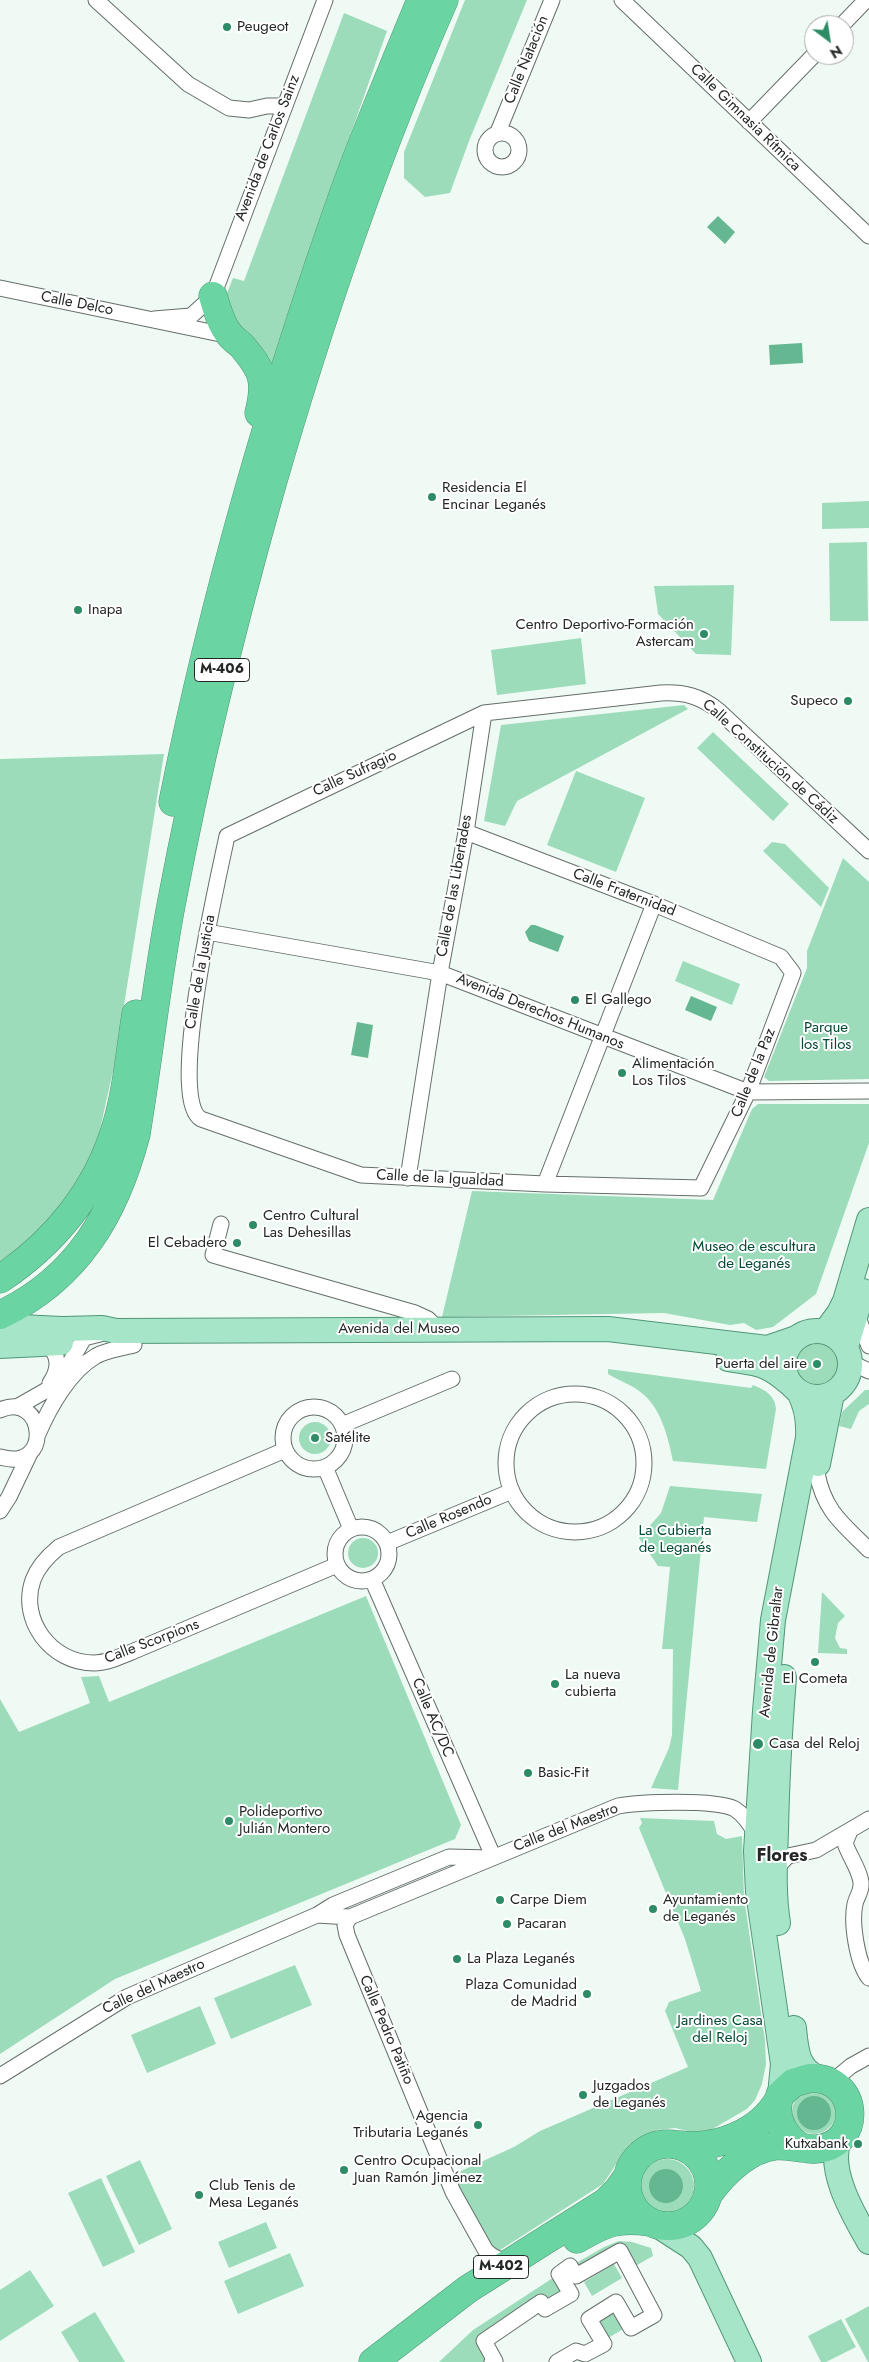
<!DOCTYPE html>
<meta charset="utf-8">
<style>
body{margin:0}
#map{position:relative;width:869px;height:2362px;overflow:hidden;background:#f0faf4;font-family:Jost,sans-serif}
canvas{display:block}
.north{position:absolute;left:804px;top:15px;width:50px;height:50px;box-sizing:border-box;background:#fff;border:1px solid #a7a9a8;border-radius:50%;rotate:149deg;font-size:14px;font-weight:700;line-height:20px;text-align:center;color:#232725}
.north::after{content:'';display:block;margin:auto;width:18px;height:22px;background:#2d8c65;clip-path:polygon(50% 0,100% 100%,50% 72%,0 100%)}
</style>
<div id="map">
<canvas width="869" height="2362"></canvas>
<div class="north">N</div>
</div>
<script>
const ctx = document.querySelector('canvas').getContext('2d');
ctx.lineJoin = 'round';
function paint(path, color) { ctx.fillStyle = color; ctx.fill(path, 'evenodd'); }
function strokePath(path, color, width, dash) { ctx.strokeStyle = color; ctx.lineWidth = width; ctx.lineCap = dash ? 'butt' : 'round'; ctx.setLineDash(dash || []); ctx.stroke(path); }
function drawText(font, color, halo, rows, align = 'center') {
  ctx.font = font + ' Jost,sans-serif'; ctx.lineWidth = 4; ctx.setLineDash([]); ctx.textBaseline = 'middle'; ctx.strokeStyle = halo; ctx.fillStyle = color; for (const [text, x, y, turn = 0] of rows) {
    ctx.save(); ctx.translate(x, y); ctx.rotate((+turn || 0) * Math.PI / 180); ctx.textAlign = isNaN(turn) ? turn : align; if (halo) ctx.strokeText(text, 0, 0); ctx.fillText(text, 0, 0); ctx.restore();
  }
}
paint(new Path2D(`
 M 465,0 L 527,0 L 469,141 L 450,193 L 425,197 L 404,178 L 404,152 Z
 M 344,13 L 387,31 L 337,173 L 292,319 L 267,375 L 229,316 L 227,293 L 233,278 L 244,281 Z
 M 869,501 L 869,528 L 822,529 L 822,503 Z
 M 867,542 L 868,621 L 830,621 L 829,543 Z
 M 734,585 L 731,655 L 696,654 L 658,614 L 654,586 Z
 M 581,638 L 586,684 L 497,695 L 491,650 Z
 M 684,705 L 688,709 L 517,801 L 505,826 L 484,821 L 501,725 Z
 M 713,732 L 789,804 L 773,821 L 697,748 Z
 M 164,754 L 115,1062 L 97,1143 L 67,1206 L 0,1268 L 0,759 Z
 M 576,771 L 645,798 L 616,872 L 547,845 Z
 M 772,842 L 785,844 L 829,888 L 821,907 L 763,851 Z
 M 843,858 L 869,882 L 869,1079 L 769,1081 L 764,1077 L 807,968 L 807,951 Z
 M 683,961 L 740,984 L 732,1005 L 675,981 Z
 M 758,1104 L 869,1104 L 869,1143 L 816,1294 L 773,1327 L 756,1330 L 744,1323 L 730,1325 L 664,1313 L 442,1317 L 472,1191 L 713,1200 L 752,1109 Z
 M794 1364a22 22 0 1 1 44 0a22 22 0 1 1-44 0Z
 M 608,1369 L 751,1388 L 753,1385 C 765,1390 775,1395 776,1409 L 766,1469 L 673,1461 C 668,1437 661,1406 639,1391 C 630,1384 618,1380 608,1374 Z
 M 865,1390 L 869,1390 L 869,1404 L 859,1411 L 851,1429 L 839,1426 L 842,1412 Z
 M299 1438a16 16 0 1 1 32 0a16 16 0 1 1-32 0Z
 M 670,1486 L 762,1494 L 757,1522 L 704,1517 L 678,1790 L 651,1788 L 669,1748 L 672,1735 L 673,1649 L 662,1649 L 670,1567 L 658,1566 L 639,1538 L 661,1513 Z
 M348 1553a15 15 0 1 1 30 0a15 15 0 1 1-30 0Z
 M 822,1592 L 845,1616 L 838,1623 L 835,1638 L 840,1648 L 847,1649 L 847,1654 L 818,1653 Z
 M 366,1596 L 461,1825 L 455,1839 L 115,1979 L 0,2054 L 0,1699 L 19,1732 L 90,1703 L 81,1677 L 99,1676 L 109,1702 Z
 M 640,1818 L 714,1821 L 717,1834 L 726,1839 L 742,1836 L 744,1897 L 765,2040 L 766,2064 L 762,2084 L 755,2100 L 747,2109 L 709,2131 L 696,2133 L 675,2128 L 657,2130 L 617,2163 L 603,2184 L 497,2252 L 492,2251 L 452,2175 L 514,2147 L 540,2131 L 688,2067 L 665,2011 L 669,2002 L 701,1991 L 685,1939 L 639,1828 L 642,1823 Z
 M 295,1965 L 312,2005 L 231,2039 L 214,1998 Z
 M 200,2006 L 216,2044 L 147,2073 L 131,2035 Z
 M792 2112a22 22 0 1 1 44 0a22 22 0 1 1-44 0Z
 M640 2186a27 27 0 1 1 54 0a27 27 0 1 1-54 0Z
 M 140,2160 L 172,2229 L 139,2245 L 106,2176 Z
 M 101,2178 L 135,2252 L 103,2267 L 68,2193 Z
 M 266,2222 L 277,2248 L 229,2268 L 218,2242 Z
 M 619,2241 L 632,2242 L 651,2248 L 653,2256 L 630,2269 L 620,2251 L 576,2276 L 571,2266 L 604,2247 Z
 M 290,2253 L 304,2286 L 238,2314 L 224,2281 Z
 M 614,2264 L 622,2278 L 592,2296 L 584,2282 Z
 M 30,2270 L 54,2306 L 0,2341 L 0,2290 Z
 M 559,2274 L 571,2294 L 484,2341 L 492,2362 L 439,2362 L 473,2330 Z
 M 616,2302 L 630,2325 L 603,2341 L 589,2319 Z
 M 869,2306 L 869,2362 L 868,2362 L 845,2319 Z
 M 95,2312 L 125,2362 L 79,2362 L 61,2332 Z
 M 841,2319 L 856,2347 L 826,2362 L 821,2362 L 808,2336 Z`), '#9ddcbb');
paint(new Path2D(`
 M 718,216 L 735,232 L 725,244 L 707,227 Z
 M 802,343 L 803,363 L 770,365 L 769,345 Z
 M 531,925 L 535,925 L 564,936 L 558,952 L 529,941 L 525,932 Z
 M 691,996 L 717,1007 L 711,1021 L 685,1010 Z
 M 357,1022 L 373,1025 L 368,1058 L 351,1055 Z
 M797 2113a17 17 0 1 1 34 0a17 17 0 1 1-34 0Z
 M649 2186a17 17 0 1 1 34 0a17 17 0 1 1-34 0Z`), '#64b790');
const street = new Path2D(`
 M 96,0 L 188,84 L 229,108 L 249,110 L 267,106 L 284,106
 M 622,0 L 869,236
 M 842,25 L 866,0
 M 749,122 L 814,55
 M 498,132 L 552,0
 M485 150a17 17 0 1 1 34 0a17 17 0 1 1-34 0Z
 M 0,288 L 230,336
 M 154,319 L 191,316 L 213,296 L 325,0
 M 466,832 L 654,904 L 781,957 L 793,973 L 748,1092 L 701,1188 L 545,1184 L 361,1175 L 201,1119 C 166,1100 219,875 227,836 L 484,713 L 661,693 C 684,692 701,696 719,711 L 869,851
 M 207,932 L 440,973 L 748,1092 L 869,1091
 M 408,1178 L 440,973 L 466,832 L 484,713
 M 545,1184 L 654,904
 M 221,1224 L 213,1255 L 415,1313 L 428,1319 L 438,1329
 M 857,1315 L 869,1346
 M 45,1344 C 60,1353 60,1369 50,1383
 M 850,1358 L 856,1365 L 869,1371
 M506 1463a69 69 0 1 1 138 0a69 69 0 1 1-138 0Z
 M 17,1407 L 52,1387 L 60,1380 L 84,1338 L 100,1334
 M283 1438a31 31 0 1 1 62 0a31 31 0 1 1-62 0Z
 M 0,1410 C 45,1390 54,1473 0,1457
 M 342,1425 L 452,1379
 M 38,1434 C 50,1406 70,1371 96,1356 C 107,1350 122,1348 134,1345
 M 285,1450 L 59,1547 C 48,1556 38,1566 33,1580 C 19,1620 51,1663 94,1663 C 107,1663 122,1656 134,1651 L 337,1565
 M 325,1467 L 351,1529
 M 817,1473 C 824,1511 843,1524 869,1550
 M 0,1511 L 9,1497 L 30,1453
 M335 1554a27 27 0 1 1 54 0a27 27 0 1 1-54 0Z
 M 387,1543 L 512,1491
 M 372,1579 L 493,1856
 M 850,1831 L 845,1843 C 849,1856 859,1868 861,1882 C 862,1892 857,1895 855,1904 C 851,1923 857,1963 869,1978
 M 775,1869 L 788,1856 L 816,1850 L 869,1819
 M 317,1915 L 350,1917 L 618,1806 C 640,1802 715,1799 735,1809 C 744,1815 752,1827 757,1836
 M 350,1917 L 345,1925 L 347,1935 L 453,2192 L 486,2251 C 494,2258 500,2261 511,2260
 M 0,2076 L 127,1997 L 317,1915 L 333,1905 L 449,1857 L 490,1858
 M 842,2090 L 840,2075 L 851,2066 L 869,2056
 M 492,2362 L 495,2361 L 484,2341 L 541,2302 L 545,2309 L 571,2294 L 559,2274 L 570,2266 L 576,2276 L 620,2251 L 654,2315 L 631,2328 L 616,2302 L 589,2319 L 604,2344 L 585,2354 L 576,2351 L 557,2362`);
const primary = new Path2D(`
 M 0,1326 L 62,1329 L 102,1328 L 116,1331 L 608,1329 L 767,1348 L 796,1338
 M784 1364a33 33 0 1 1 66 0a33 33 0 1 1-66 0Z
 M 825,1332 L 839,1313 L 845,1301 L 869,1220
 M 0,1346 L 61,1343
 M 846,1347 L 863,1291
 M 728,1359 C 757,1364 765,1362 789,1383
 M 818,1464 L 832,1394
 M 778,1923 C 773,1892 775,1862 776,1831 C 777,1779 780,1728 784,1677
 M 794,2028 C 796,2049 797,2070 819,2078
 M 780,2095 L 783,2064 L 758,1892 L 756,1851 L 765,1711 L 773,1620 L 808,1438 C 809,1421 807,1407 799,1392
 M 839,2140 C 827,2171 854,2215 869,2242
 M 657,2225 L 691,2247 L 700,2258 L 749,2362`);
const highway = new Path2D(`
 M 213,296 C 217,309 221,325 230,335 C 233,339 238,342 242,346 C 263,371 267,381 259,413
 M 173,802 C 215,592 275,386 347,184 C 370,122 396,61 421,0
 M 0,1279 C 54,1243 97,1191 116,1127 C 127,1091 130,1051 136,1014
 M 0,1315 C 77,1279 115,1214 136,1134 C 149,1056 157,977 172,900 C 198,762 232,626 270,491 C 318,324 374,159 444,0
 M 810,2078 C 861,2077 863,2146 816,2149 C 803,2150 794,2145 787,2135 C 778,2123 775,2108 780,2095 L 793,2083 Z
 M627 2185a41 41 0 1 1 82 0a41 41 0 1 1-82 0Z
 M 680,2145 C 717,2149 760,2133 779,2099
 M 707,2196 C 723,2174 746,2150 775,2146 C 783,2145 793,2147 802,2148
 M 577,2239 C 605,2223 617,2217 650,2222
 M 373,2362 L 468,2289 L 606,2202 L 618,2190 L 628,2176`);
strokePath(street, '#656e69', 17);
strokePath(primary, '#519777', 26);
strokePath(highway, '#519777', 29);
strokePath(street, '#fff', 15);
strokePath(primary, '#a6e5c8', 24);
strokePath(highway, '#6ad4a3', 28);
for (const [x, y, r, color] of [
 [227,27,5,"#2d8c65"],
 [432,497,5,"#2d8c65"],
 [78,610,5,"#2d8c65"],
 [704,634,5,"#2d8c65"],
 [848,701,5,"#2d8c65"],
 [575,1000,5,"#2d8c65"],
 [622,1073,5,"#2d8c65"],
 [253,1225,5,"#2d8c65"],
 [237,1243,5,"#2d8c65"],
 [817,1364,5,"#2d8c65"],
 [315,1438,5,"#2d8c65"],
 [815,1662,5,"#2d8c65"],
 [555,1684,5,"#2d8c65"],
 [758,1744,6,"#2d8c65"],
 [528,1773,5,"#2d8c65"],
 [229,1821,5,"#2d8c65"],
 [500,1900,5,"#2d8c65"],
 [653,1909,5,"#2d8c65"],
 [507,1924,5,"#2d8c65"],
 [457,1959,5,"#2d8c65"],
 [587,1994,5,"#2d8c65"],
 [583,2095,5,"#2d8c65"],
 [478,2125,5,"#2d8c65"],
 [858,2144,5,"#2d8c65"],
 [344,2170,5,"#2d8c65"],
 [199,2195,5,"#2d8c65"]
]) { const dot = new Path2D(); dot.arc(x, y, r, 0, 2 * Math.PI); ctx.fillStyle = color; ctx.fill(dot); strokePath(dot, '#fff', 2); }
for (const [x, y, w] of [
 [222,670,55],
 [501,2267,55]
]) { const box = new Path2D(); box.roundRect(x - w / 2, y - 11.5, w, 23, 4); ctx.fillStyle = '#fff'; ctx.fill(box); strokePath(box, '#232725', 1); }
drawText('bold 14px', '#232725', null, [
 ["M-406",222,670],
 ["M-402",501,2267]
]);
drawText('15px', '#232725', '#fff', [
 ["Peugeot",237,27],
 ["Residencia El",442,488],
 ["Encinar Leganés",442,505],
 ["Inapa",88,610],
 ["Centro Deportivo-Formación",694,625,"right"],
 ["Astercam",694,642,"right"],
 ["Supeco",838,701,"right"],
 ["El Gallego",585,1000],
 ["Alimentación",632,1064],
 ["Los Tilos",632,1081],
 ["Centro Cultural",263,1216],
 ["Las Dehesillas",263,1233],
 ["El Cebadero",227,1243,"right"],
 ["Puerta del aire",807,1364,"right"],
 ["Satélite",325,1438],
 ["La nueva",565,1675],
 ["cubierta",565,1692],
 ["El Cometa",815,1679,"center"],
 ["Casa del Reloj",769,1744],
 ["Basic-Fit",538,1773],
 ["Polideportivo",239,1812],
 ["Julián Montero",239,1829],
 ["Carpe Diem",510,1900],
 ["Ayuntamiento",663,1900],
 ["de Leganés",663,1917],
 ["Pacaran",517,1924],
 ["La Plaza Leganés",467,1959],
 ["Plaza Comunidad",577,1985,"right"],
 ["de Madrid",577,2002,"right"],
 ["Juzgados",593,2086],
 ["de Leganés",593,2103],
 ["Agencia",468,2116,"right"],
 ["Tributaria Leganés",468,2133,"right"],
 ["Kutxabank",848,2144,"right"],
 ["Centro Ocupacional",354,2161],
 ["Juan Ramón Jiménez",354,2178],
 ["Club Tenis de",209,2186],
 ["Mesa Leganés",209,2203]
], 'left');
drawText('15px', '#232725', '#fff', [
 ["Calle Natación",527,60,-68],
 ["Calle Gimnasia Rítmica",745,118,44],
 ["Avenida de Carlos Sainz",268,148,-69],
 ["Calle Delco",77,304,11],
 ["Calle Constitución de Cádiz",770,762,42],
 ["Calle Sufragio",355,774,-25],
 ["Calle de las Libertades",455,886,-80],
 ["Calle Fraternidad",624,893,21],
 ["Calle de la Justicia",201,972,-80],
 ["Avenida Derechos Humanos",540,1012,22],
 ["Calle de la Paz",754,1073,-68],
 ["Calle de la Igualdad",440,1179,3],
 ["Avenida del Museo",399,1329],
 ["Calle Rosendo",449,1517,-23],
 ["Calle Scorpions",152,1642,-21],
 ["Avenida de Gibraltar",772,1652,-84],
 ["Calle AC/DC",432,1718,67],
 ["Calle del Maestro",566,1828,-21],
 ["Calle del Maestro",154,1987,-25],
 ["Calle Pedro Patiño",386,2030,67]
]);
drawText('15px', '#014930', '#fff', [
 ["Parque",826,1028],
 ["los Tilos",826,1045],
 ["Museo de escultura",754,1247],
 ["de Leganés",754,1264],
 ["La Cubierta",675,1531],
 ["de Leganés",675,1548],
 ["Jardines Casa",720,2021],
 ["del Reloj",720,2038]
]);
drawText('bold 18px', '#232725', '#fff', [
 ["Flores",782,1857]
]);
</script>
